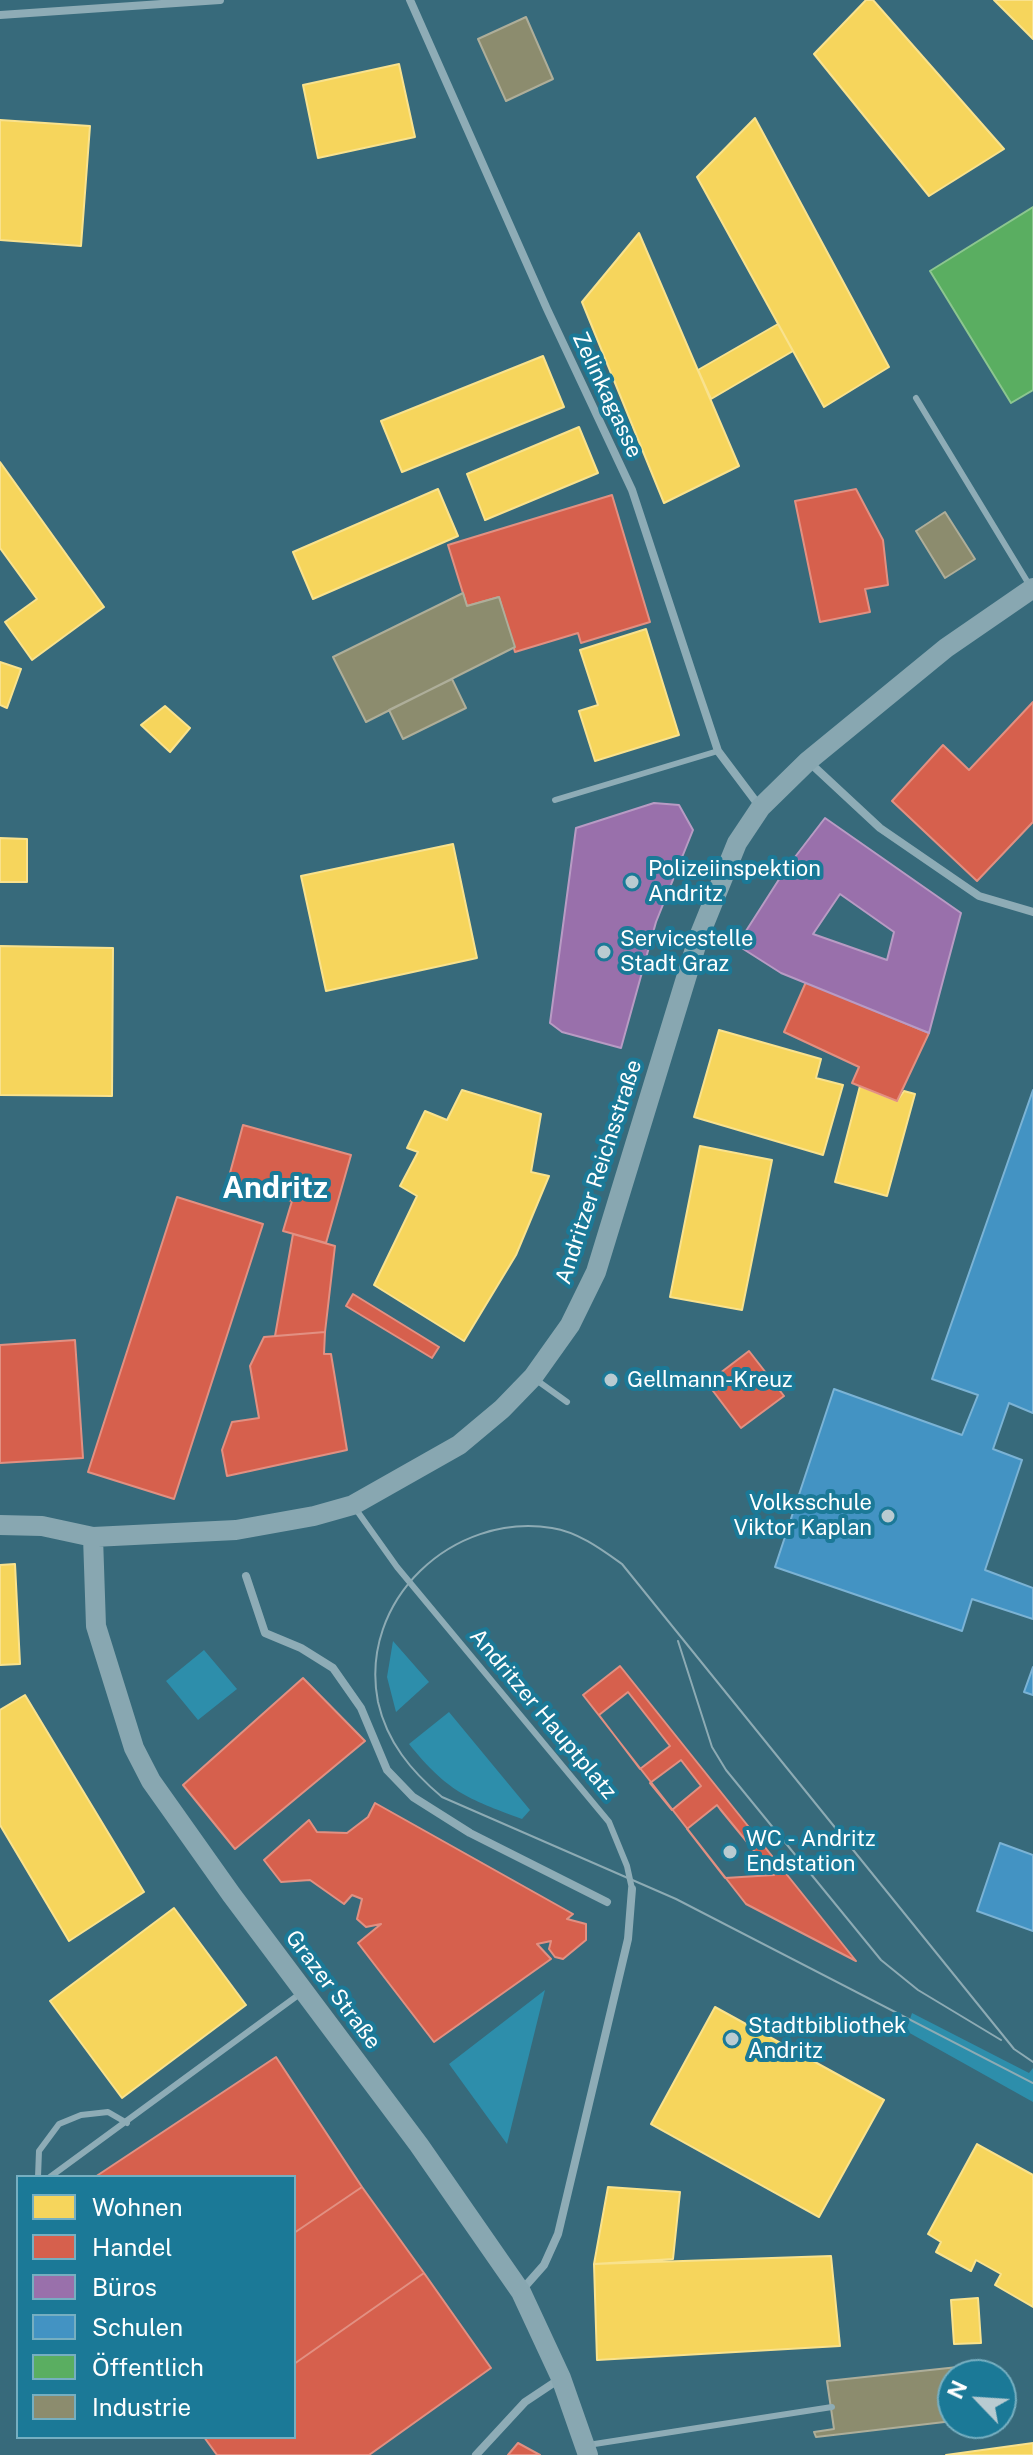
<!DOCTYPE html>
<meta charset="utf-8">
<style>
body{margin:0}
#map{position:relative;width:1033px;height:2455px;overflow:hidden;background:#376a7b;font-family:"Public Sans",sans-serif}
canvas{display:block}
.legend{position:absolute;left:16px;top:2175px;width:280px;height:264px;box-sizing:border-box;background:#1b7997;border:2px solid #76afc1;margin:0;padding:10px 14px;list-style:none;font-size:24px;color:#fff}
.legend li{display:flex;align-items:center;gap:16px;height:40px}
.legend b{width:40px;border:2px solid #76afc1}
.north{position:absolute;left:937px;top:2359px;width:80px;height:80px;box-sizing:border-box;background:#1b7997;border:2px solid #76afc1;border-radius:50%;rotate:295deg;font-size:22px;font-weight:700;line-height:32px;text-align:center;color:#fff}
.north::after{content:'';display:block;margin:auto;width:28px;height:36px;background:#b9cbd1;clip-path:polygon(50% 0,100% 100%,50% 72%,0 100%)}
</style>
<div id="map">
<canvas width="1033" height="2455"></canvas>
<ul class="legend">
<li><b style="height:22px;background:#f6d55c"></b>Wohnen</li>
<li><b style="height:22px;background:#d6604d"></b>Handel</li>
<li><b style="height:22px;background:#9970ab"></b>Büros</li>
<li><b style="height:22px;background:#4393c3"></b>Schulen</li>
<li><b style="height:22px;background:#5aae61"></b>Öffentlich</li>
<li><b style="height:22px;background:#8c8c6e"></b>Industrie</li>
</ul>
<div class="north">N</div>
</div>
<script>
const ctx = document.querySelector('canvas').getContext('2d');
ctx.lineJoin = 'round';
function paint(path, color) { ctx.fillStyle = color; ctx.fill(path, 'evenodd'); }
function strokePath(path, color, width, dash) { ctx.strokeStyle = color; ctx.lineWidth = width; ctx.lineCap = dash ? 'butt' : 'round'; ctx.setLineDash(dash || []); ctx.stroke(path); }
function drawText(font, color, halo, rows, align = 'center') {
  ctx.font = font + ' "Public Sans",sans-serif'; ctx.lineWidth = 8; ctx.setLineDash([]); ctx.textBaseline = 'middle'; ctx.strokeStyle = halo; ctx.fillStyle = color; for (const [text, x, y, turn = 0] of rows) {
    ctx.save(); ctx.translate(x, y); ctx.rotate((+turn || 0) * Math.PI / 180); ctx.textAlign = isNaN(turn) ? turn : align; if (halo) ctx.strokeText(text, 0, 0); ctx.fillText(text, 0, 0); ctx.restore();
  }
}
paint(new Path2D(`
 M 393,1641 L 429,1682 L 396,1712 L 387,1677 Z
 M 204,1650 L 237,1689 L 198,1720 L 166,1681 Z
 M 449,1712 L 530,1810 L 522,1819 C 466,1798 448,1792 409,1744 Z
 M 545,1990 L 507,2144 L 449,2064 Z
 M 912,2013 L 1029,2073 L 1033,2068 L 1033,2102 L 906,2031 Z`), '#2d8eab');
const homes = new Path2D(`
 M 866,0 L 873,0 L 1004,149 L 929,196 L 814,54 Z
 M 994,0 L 1033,0 L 1033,39 Z
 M 399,64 L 415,137 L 318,158 L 303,85 Z
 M 755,118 L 889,367 L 824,407 L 697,177 Z
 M 0,120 L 90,126 L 81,246 L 0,240 Z
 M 639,233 L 739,466 L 664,503 L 582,302 Z
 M 778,324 L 793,351 L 711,399 L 698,370 Z
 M 543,356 L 564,407 L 402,472 L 381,421 Z
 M 579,427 L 598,473 L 485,520 L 467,474 Z
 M 0,462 L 104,607 L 32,660 L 5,622 L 37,599 L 0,548 Z
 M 438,489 L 458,536 L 313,599 L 293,552 Z
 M 646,629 L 679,735 L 595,761 L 579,711 L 598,705 L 580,650 Z
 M 0,662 L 21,669 L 7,708 L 0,705 Z
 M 165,706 L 190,728 L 170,752 L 141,725 Z
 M 0,838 L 27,839 L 27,882 L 0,882 Z
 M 453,844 L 477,958 L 326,991 L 301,876 Z
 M 0,946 L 113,948 L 112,1096 L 0,1095 Z
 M 719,1030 L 821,1059 L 816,1078 L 843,1085 L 823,1155 L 694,1117 Z
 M 860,1086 L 897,1101 L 904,1091 L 915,1094 L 887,1196 L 835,1182 Z
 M 462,1090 L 541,1114 L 531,1172 L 549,1176 L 516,1255 L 464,1341 L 374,1285 L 417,1196 L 400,1186 L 418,1152 L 407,1148 L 425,1111 L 447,1120 Z
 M 700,1146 L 772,1160 L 742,1310 L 670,1297 Z
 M 15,1564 L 20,1664 L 0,1665 L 0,1565 Z
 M 25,1695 L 144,1892 L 69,1941 L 0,1825 L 0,1710 Z
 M 174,1908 L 246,2005 L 122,2098 L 50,2001 Z
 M 715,2007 L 884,2100 L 819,2217 L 651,2124 Z
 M 977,2144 L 1033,2175 L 1033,2307 L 995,2285 L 1001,2274 L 976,2260 L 971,2271 L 936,2252 L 941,2242 L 928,2234 Z
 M 608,2187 L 680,2192 L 673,2259 L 594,2264 Z
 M 831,2256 L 840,2346 L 597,2360 L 594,2264 Z
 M 978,2298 L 981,2343 L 954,2344 L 951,2300 Z
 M 1033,2443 L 1033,2455 L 946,2455 Z`);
paint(homes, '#f6d55c');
strokePath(homes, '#f9e28d', 2);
const shops = new Path2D(`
 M 856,489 L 883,540 L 888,585 L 865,589 L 870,612 L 820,622 L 795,501 Z
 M 612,495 L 650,622 L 581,643 L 578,633 L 515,652 L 499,597 L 467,606 L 448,545 Z
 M 1033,702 L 1033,822 L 977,881 L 892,801 L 943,745 L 969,770 Z
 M 806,982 L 929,1033 L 897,1101 L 852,1083 L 859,1067 L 784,1032 Z
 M 243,1125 L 351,1155 L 326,1243 L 283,1231 L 292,1201 L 227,1184 Z
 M 177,1197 L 263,1224 L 174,1499 L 88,1472 Z
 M 293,1234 L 335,1246 L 325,1332 L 275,1336 Z
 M 353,1294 L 439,1347 L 432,1358 L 346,1306 Z
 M 325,1332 L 324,1354 L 331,1354 L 347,1450 L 227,1476 L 222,1450 L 232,1422 L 259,1418 L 250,1366 L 264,1337 Z
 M 75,1340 L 83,1458 L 0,1463 L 0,1345 Z
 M 749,1351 L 784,1396 L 741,1428 L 707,1383 Z
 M 620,1666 L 856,1961 L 746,1904 L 583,1695 Z
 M 303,1678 L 365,1741 L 235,1849 L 183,1785 Z
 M 628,1692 L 670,1746 L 640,1769 L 599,1715 Z
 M 681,1760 L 701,1786 L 672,1810 L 650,1783 Z
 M 375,1803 L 573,1914 L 567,1919 L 586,1924 L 586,1940 L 563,1959 L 555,1957 L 549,1949 L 551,1941 L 537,1944 L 551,1959 L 434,2042 L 358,1943 L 381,1924 L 366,1927 L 357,1919 L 362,1899 L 352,1895 L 344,1904 L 310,1880 L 281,1882 L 264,1860 L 309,1820 L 317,1832 L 347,1833 L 368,1817 Z
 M 717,1805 L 720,1809 L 774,1875 L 725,1878 L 687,1829 Z
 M 276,2057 L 362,2187 L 294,2233 L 294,2177 L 95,2177 Z
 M 362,2187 L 424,2273 L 294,2364 L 294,2233 Z
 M 424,2273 L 491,2368 L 369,2455 L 217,2455 L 204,2437 L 294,2437 L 294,2364 Z
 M 518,2443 L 540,2455 L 508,2455 Z`);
paint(shops, '#d6604d');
strokePath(shops, '#e29082', 2);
const offices = new Path2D(`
 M 654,803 L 679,805 L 693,830 L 656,922 L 621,1048 L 562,1032 L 550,1023 L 576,828 Z
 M 825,818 L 961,913 L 929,1033 L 781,973 L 737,945 L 785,870 ZM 840,894 L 894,932 L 887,960 L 813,934 Z`);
paint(offices, '#9970ab');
strokePath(offices, '#b89bc4', 2);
const schools = new Path2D(`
 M 1033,1090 L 1033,1413 L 1009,1403 L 993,1449 L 1022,1460 L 985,1570 L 1033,1588 L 1033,1619 L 972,1599 L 962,1631 L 775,1567 L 834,1389 L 962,1435 L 978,1395 L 932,1379 Z
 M 1033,1667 L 1033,1695 L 1024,1692 Z
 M 1000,1843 L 1033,1855 L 1033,1931 L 977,1911 Z`);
paint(schools, '#4393c3');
strokePath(schools, '#7bb3d5', 2);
const public = new Path2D(`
 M 1033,207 L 1033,390 L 1011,403 L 930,271 Z`);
paint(public, '#5aae61');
strokePath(public, '#8cc690', 2);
const industry = new Path2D(`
 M 526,17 L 553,79 L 506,101 L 478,39 Z
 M 945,512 L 975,559 L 945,578 L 916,531 Z
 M 463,593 L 467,606 L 499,597 L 515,647 L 366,722 L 333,657 Z
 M 452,679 L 466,708 L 403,739 L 389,710 Z
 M 986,2364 L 988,2375 L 953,2375 L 953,2421 L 816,2437 L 814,2432 L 834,2429 L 827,2381 Z`);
paint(industry, '#8c8c6e');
strokePath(industry, '#aeae9a', 2);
strokePath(new Path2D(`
 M 916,398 L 1030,586
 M 555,800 L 718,751
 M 535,1379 L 567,1402
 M 355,1508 L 397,1567 L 609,1822 L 627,1866 L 632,1889
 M 38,2177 L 39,2151 L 59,2124 L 81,2115 L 108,2112 L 127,2123
 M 50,2177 L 301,1993
 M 588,2445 L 832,2407`), '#8eacb6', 6);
strokePath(new Path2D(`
 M 410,0 L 547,309 L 632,490 L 718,751 L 760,807
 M 0,15 L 220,0
 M 809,762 L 880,828 L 979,896 L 1033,912
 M 246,1576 L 265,1633 L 301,1648 L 333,1668 L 361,1708 L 387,1770 L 413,1797 L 470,1833 L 607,1902
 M 521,2291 L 544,2265 L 558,2234 L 628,1939 L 632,1889
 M 476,2455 L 525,2402 L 561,2378`), '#8eacb6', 8);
strokePath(new Path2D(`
 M 0,1525 L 42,1526 L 93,1537 L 236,1530 L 314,1516 L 353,1505 L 459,1445 L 502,1409 L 533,1377 L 570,1325 L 596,1272 L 698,939 L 737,843 L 761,807 L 808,761 L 946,648 L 1033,588
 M 93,1537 L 96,1626 L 134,1748 L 151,1781 L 231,1894 L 419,2145 L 521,2292 L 561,2378 L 588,2455`), '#88a7b1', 20);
strokePath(new Path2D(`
 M 678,1641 L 712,1747 L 726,1770 L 881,1960 L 918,1990 L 1001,2040
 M 1033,2062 L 1014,2049 L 622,1564 C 601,1549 578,1532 552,1528 C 453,1512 358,1600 378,1702 C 387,1742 411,1771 442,1797 L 676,1899 L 1033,2083`), '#8dabb4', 2);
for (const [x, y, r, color] of [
 [632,882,8,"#b9cbd1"],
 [604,952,8,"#b9cbd1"],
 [611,1380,8,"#b9cbd1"],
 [888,1516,8,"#b9cbd1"],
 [730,1852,8,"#b9cbd1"],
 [732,2039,8,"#b9cbd1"]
]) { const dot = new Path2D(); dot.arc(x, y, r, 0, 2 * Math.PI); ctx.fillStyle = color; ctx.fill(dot); strokePath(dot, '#1b7997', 3); }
drawText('22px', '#fff', '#1b7997', [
 ["Zelinkagasse",607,395,65],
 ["Andritzer Reichsstraße",599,1172,-72],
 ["Andritzer Hauptplatz",543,1714,50],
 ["Grazer Straße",333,1990,53]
]);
drawText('22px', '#fff', '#1b7997', [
 ["Polizeiinspektion",648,869],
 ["Andritz",648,894],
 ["Servicestelle",620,939],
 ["Stadt Graz",620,964],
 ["Gellmann-Kreuz",627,1380],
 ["Volksschule",872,1503,"right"],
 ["Viktor Kaplan",872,1528,"right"],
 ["WC - Andritz",746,1839],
 ["Endstation",746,1864],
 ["Stadtbibliothek",748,2026],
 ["Andritz",748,2051]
], 'left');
drawText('bold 30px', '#fff', '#1b7997', [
 ["Andritz",275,1189]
]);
</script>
